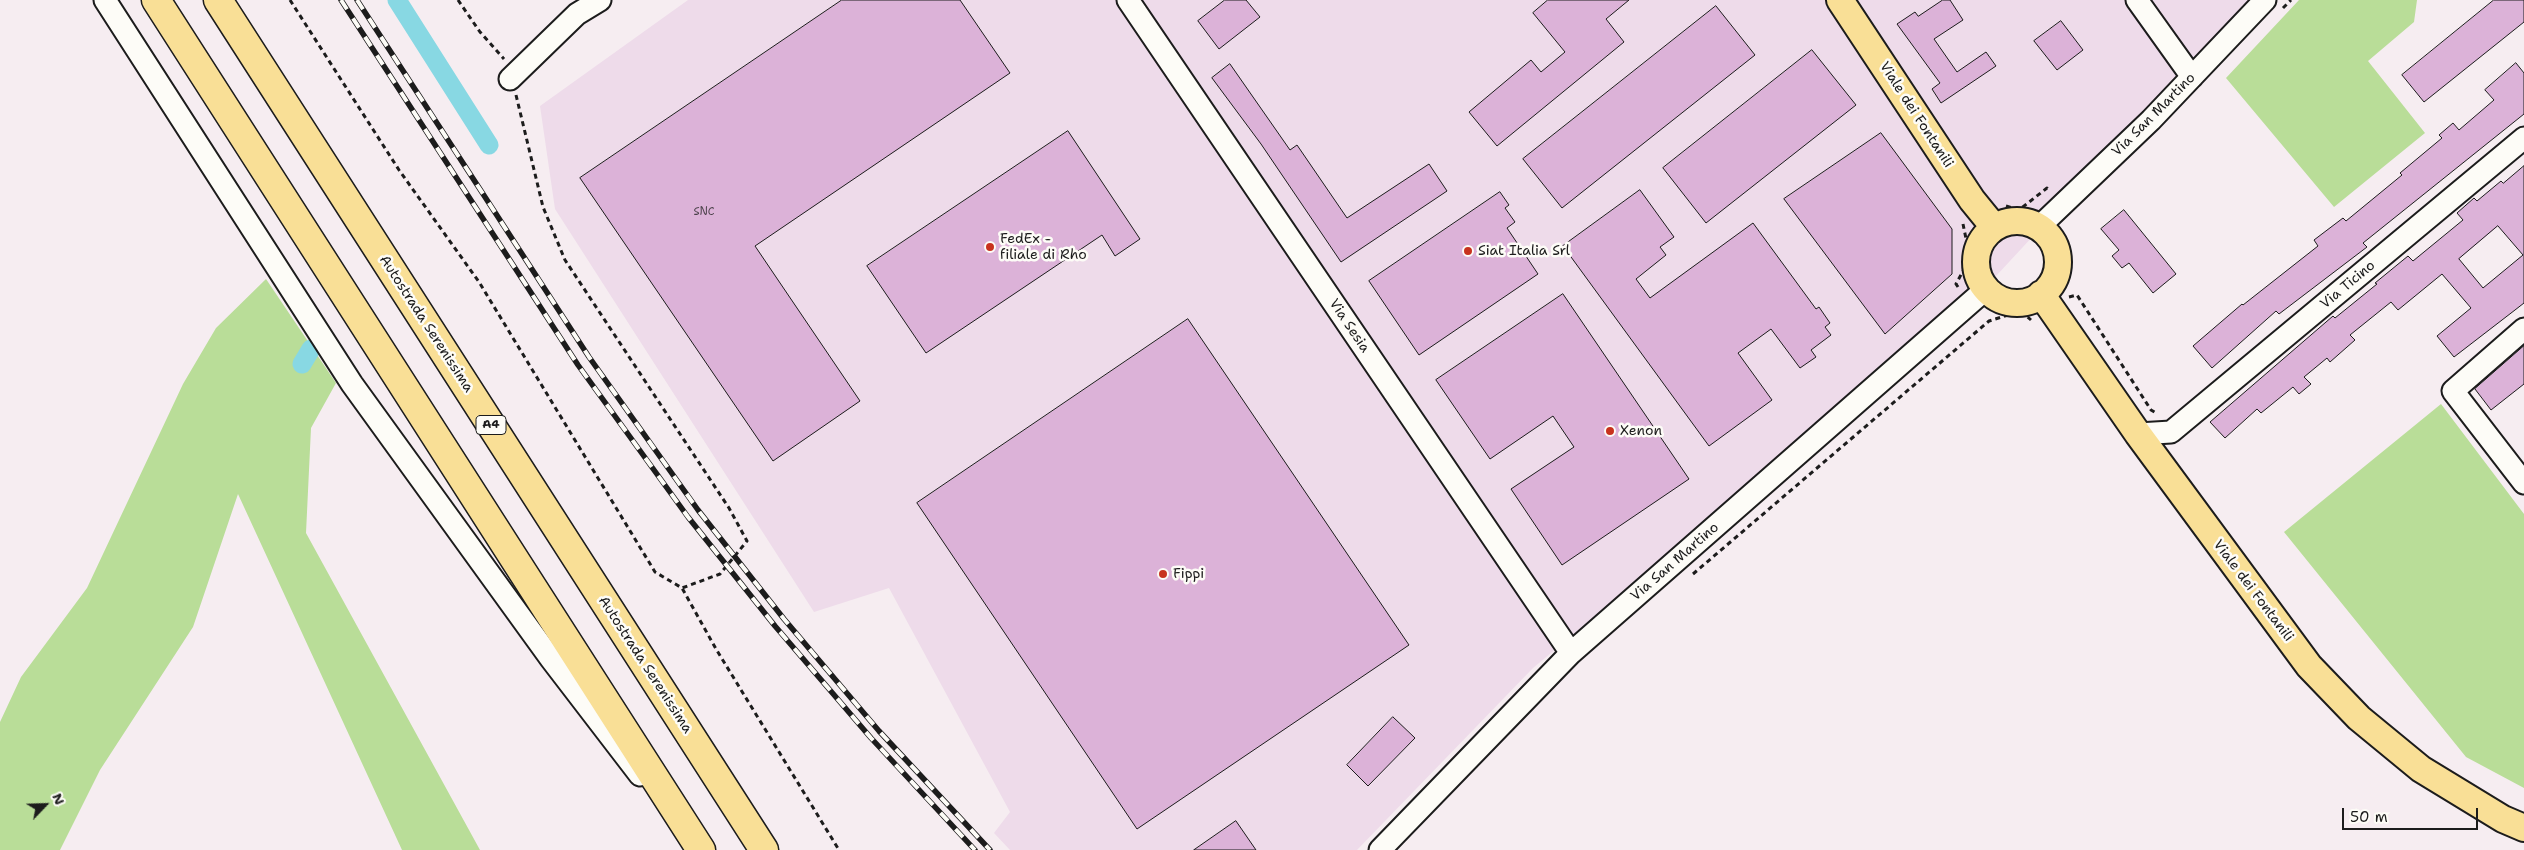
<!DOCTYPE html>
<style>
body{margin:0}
#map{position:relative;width:2524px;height:850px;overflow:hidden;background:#f6edf1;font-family:"Shantell Sans",sans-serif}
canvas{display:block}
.north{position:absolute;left:20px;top:780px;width:50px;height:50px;-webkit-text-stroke:4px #fdfcf7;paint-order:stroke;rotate:66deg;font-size:14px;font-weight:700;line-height:20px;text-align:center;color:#1c1c1c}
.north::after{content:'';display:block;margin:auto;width:18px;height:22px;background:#1c1c1c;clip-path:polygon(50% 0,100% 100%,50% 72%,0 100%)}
.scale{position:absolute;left:2342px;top:808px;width:136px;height:22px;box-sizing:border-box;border:2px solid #1c1c1c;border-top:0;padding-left:6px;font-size:15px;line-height:18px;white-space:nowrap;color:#1c1c1c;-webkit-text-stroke:4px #fdfcf7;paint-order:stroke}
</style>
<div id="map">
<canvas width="2524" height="850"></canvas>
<div class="north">N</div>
<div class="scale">50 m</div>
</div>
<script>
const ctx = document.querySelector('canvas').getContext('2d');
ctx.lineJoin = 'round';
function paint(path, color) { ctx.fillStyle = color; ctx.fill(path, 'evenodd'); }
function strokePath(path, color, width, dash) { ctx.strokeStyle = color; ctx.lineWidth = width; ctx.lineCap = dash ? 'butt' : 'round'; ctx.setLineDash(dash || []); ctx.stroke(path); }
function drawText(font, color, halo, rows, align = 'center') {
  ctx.font = font + ' "Shantell Sans",sans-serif'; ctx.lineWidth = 5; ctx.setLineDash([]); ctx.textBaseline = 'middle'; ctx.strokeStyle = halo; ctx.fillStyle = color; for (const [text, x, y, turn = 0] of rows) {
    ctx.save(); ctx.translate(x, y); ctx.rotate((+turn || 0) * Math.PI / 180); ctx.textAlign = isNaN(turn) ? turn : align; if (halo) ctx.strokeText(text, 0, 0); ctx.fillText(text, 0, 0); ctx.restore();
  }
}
paint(new Path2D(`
 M 688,0 L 2252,0 L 1971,303 L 1533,668 L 1357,850 L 1010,850 L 994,833 L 1010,812 L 889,588 L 814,612 L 555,209 L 540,106 Z`), '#eedbea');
paint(new Path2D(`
 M 2299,0 L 2417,0 L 2414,22 L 2368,61 L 2425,133 L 2334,207 L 2226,78 Z
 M 266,279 L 336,383 L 311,428 L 306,533 L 480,850 L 402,850 L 238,494 L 193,627 L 100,770 L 60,850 L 0,850 L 0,722 L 21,677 L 87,588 L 183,384 L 216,328 Z
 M 2441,404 L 2524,514 L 2524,788 L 2466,757 L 2284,532 Z`), '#b9dd98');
strokePath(new Path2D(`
 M 397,0 L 489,145
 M 302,364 L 311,349`), '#88d8e3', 19);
const building = new Path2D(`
 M 842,0 L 960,0 L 1010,73 L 755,246 L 860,401 L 773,461 L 580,178 Z
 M 1225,0 L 1246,0 L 1260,17 L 1219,49 L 1198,21 Z
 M 1548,0 L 1629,0 L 1606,19 L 1624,42 L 1497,146 L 1469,112 L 1531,60 L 1541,72 L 1565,52 L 1533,13 Z
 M 1943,0 L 1950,0 L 1963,20 L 1934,39 L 1957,72 L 1986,52 L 1996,66 L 1941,103 L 1932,89 L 1940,83 L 1897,24 L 1915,12 L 1918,16 Z
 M 2494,0 L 2524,0 L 2524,22 L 2424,102 L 2402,75 Z
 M 1716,6 L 1755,55 L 1562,208 L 1523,159 Z
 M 2061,21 L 2083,50 L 2057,70 L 2034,41 Z
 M 1812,50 L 1856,105 L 1706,223 L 1663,168 Z
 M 2516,63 L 2524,73 L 2524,114 L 2363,243 L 2367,247 L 2279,314 L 2276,311 L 2212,368 L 2193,346 L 2242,304 L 2243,305 L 2318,246 L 2314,240 L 2343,218 L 2346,221 L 2402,175 L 2400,173 L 2442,138 L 2439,135 L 2453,123 L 2459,130 L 2494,100 L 2485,90 Z
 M 1230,64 L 1290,150 L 1297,145 L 1347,218 L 1429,164 L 1447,191 L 1341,262 L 1261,144 L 1212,78 Z
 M 1068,131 L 1140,239 L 1115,256 L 1102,235 L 926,353 L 867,266 Z
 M 1881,133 L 1952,229 L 1952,274 L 1885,334 L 1784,199 Z
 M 2524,166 L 2524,303 L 2515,310 L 2454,357 L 2437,336 L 2471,308 L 2442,274 L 2398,310 L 2391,302 L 2350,335 L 2355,340 L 2330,362 L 2327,358 L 2304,377 L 2311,384 L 2299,394 L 2293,387 L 2261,413 L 2257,409 L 2225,438 L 2210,422 L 2333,316 L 2335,318 L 2377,284 L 2375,283 L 2408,256 L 2413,261 L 2463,220 L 2457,213 L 2474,198 L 2477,201 L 2501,181 L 2503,183 ZM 2498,226 L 2523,255 L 2483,288 L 2459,259 Z
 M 1640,190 L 1674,237 L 1660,247 L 1666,255 L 1636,279 L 1650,298 L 1753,223 L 1816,309 L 1819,307 L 1830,323 L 1825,327 L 1831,335 L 1811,350 L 1816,357 L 1800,368 L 1771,329 L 1738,353 L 1772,400 L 1709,446 L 1563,246 Z
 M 1500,192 L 1509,205 L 1505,208 L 1515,222 L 1507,228 L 1538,274 L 1419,355 L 1369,281 Z
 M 2124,210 L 2176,274 L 2153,293 L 2129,263 L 2122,268 L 2112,256 L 2119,250 L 2101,229 Z
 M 1563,294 L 1689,479 L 1562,565 L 1511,489 L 1574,447 L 1553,416 L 1490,459 L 1436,380 Z
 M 1188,319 L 1409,645 L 1137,829 L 917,503 Z
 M 2524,346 L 2524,384 L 2491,410 L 2475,389 Z
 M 1393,717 L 1415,738 L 1368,786 L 1347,765 Z
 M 1236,821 L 1256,850 L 1194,850 Z`);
paint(building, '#dcb2d8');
strokePath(building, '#1c1c1c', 1);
const minor = new Path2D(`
 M 105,0 L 352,384 L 551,659 L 640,775
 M 1128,0 L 1571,653
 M 2137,0 L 2192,77
 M 510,79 L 577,14 L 600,0
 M 2039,227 L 2151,120 L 2265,0
 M 2524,329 L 2453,391 L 2524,483
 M 2138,434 L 2171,432 L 2524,138
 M 1380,850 L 1571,653 L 1986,289`);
const major = new Path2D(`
 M 1840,0 L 1972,200 L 1994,227
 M1976 262a41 41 0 1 1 82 0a41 41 0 1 1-82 0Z
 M 2041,294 L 2138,434 L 2309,666 L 2359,718 L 2421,769 L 2503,819 L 2524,828`);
const highway = new Path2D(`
 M 156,0 L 701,850
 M 218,0 L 764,850`);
strokePath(minor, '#1c1c1c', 25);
strokePath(major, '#1c1c1c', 30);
strokePath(highway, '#1c1c1c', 31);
strokePath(new Path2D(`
 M 290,0 L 399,170 L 479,282 L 655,572 L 682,588 L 716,649 L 839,850
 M 458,0 L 480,32 L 504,59
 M 2283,8 L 2291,0
 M 516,95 L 543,207 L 565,260 L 729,508 L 747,541 L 720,574 L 682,588
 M 2006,206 L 2019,210 L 2047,188 L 2050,191
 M 2061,234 L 2058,239 L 2063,253 L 2060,279 L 2062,283
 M 1958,287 L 1956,284 L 1970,258 L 1963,224
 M 2069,297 L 2077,295 L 2151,410 L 2156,413
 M 1693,574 L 1989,321 L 2021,311 L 2031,320`), '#1c1c1c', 3, [5, 4]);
strokePath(minor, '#fdfcf7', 21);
strokePath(major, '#f9df96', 26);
strokePath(highway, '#f9df96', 28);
const rail = new Path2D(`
 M 341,0 L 578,365 L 688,517 L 775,626 L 871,738 L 975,850
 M 357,0 L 589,357 L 698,510 L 784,619 L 879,731 L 990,850`);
strokePath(rail, '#1c1c1c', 5.5);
strokePath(rail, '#fdfcf7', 4, [11]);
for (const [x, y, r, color] of [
 [990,247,5,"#c8321e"],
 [1468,251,5,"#c8321e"],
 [1610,431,5,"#c8321e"],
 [1163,574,5,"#c8321e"]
]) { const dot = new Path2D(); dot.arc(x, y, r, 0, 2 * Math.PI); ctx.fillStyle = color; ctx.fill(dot); strokePath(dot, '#fdfcf7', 2); }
drawText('11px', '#4c424b', null, [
 ["SNC",704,212]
]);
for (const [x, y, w] of [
 [491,425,30]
]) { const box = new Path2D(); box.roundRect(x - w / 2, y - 9.5, w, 19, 4); ctx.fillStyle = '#fdfcf7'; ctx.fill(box); strokePath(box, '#1c1c1c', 1); }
drawText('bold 12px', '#1c1c1c', null, [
 ["A4",491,425]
]);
drawText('14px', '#1c1c1c', '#fdfcf7', [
 ["Viale dei Fontanili",1916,115,57],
 ["Via San Martino",2154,115,-45],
 ["Via Ticino",2348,285,-40],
 ["Autostrada Serenissima",426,324,57],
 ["Via Sesia",1349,326,56],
 ["Via San Martino",1675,562,-41],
 ["Viale dei Fontanili",2253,591,53],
 ["Autostrada Serenissima",645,665,57]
]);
drawText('14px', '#1c1c1c', '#fdfcf7', [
 ["FedEx -",1000,239],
 ["filiale di Rho",1000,255],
 ["Siat Italia Srl",1478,251],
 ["Xenon",1620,431],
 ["Fippi",1173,574]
], 'left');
</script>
